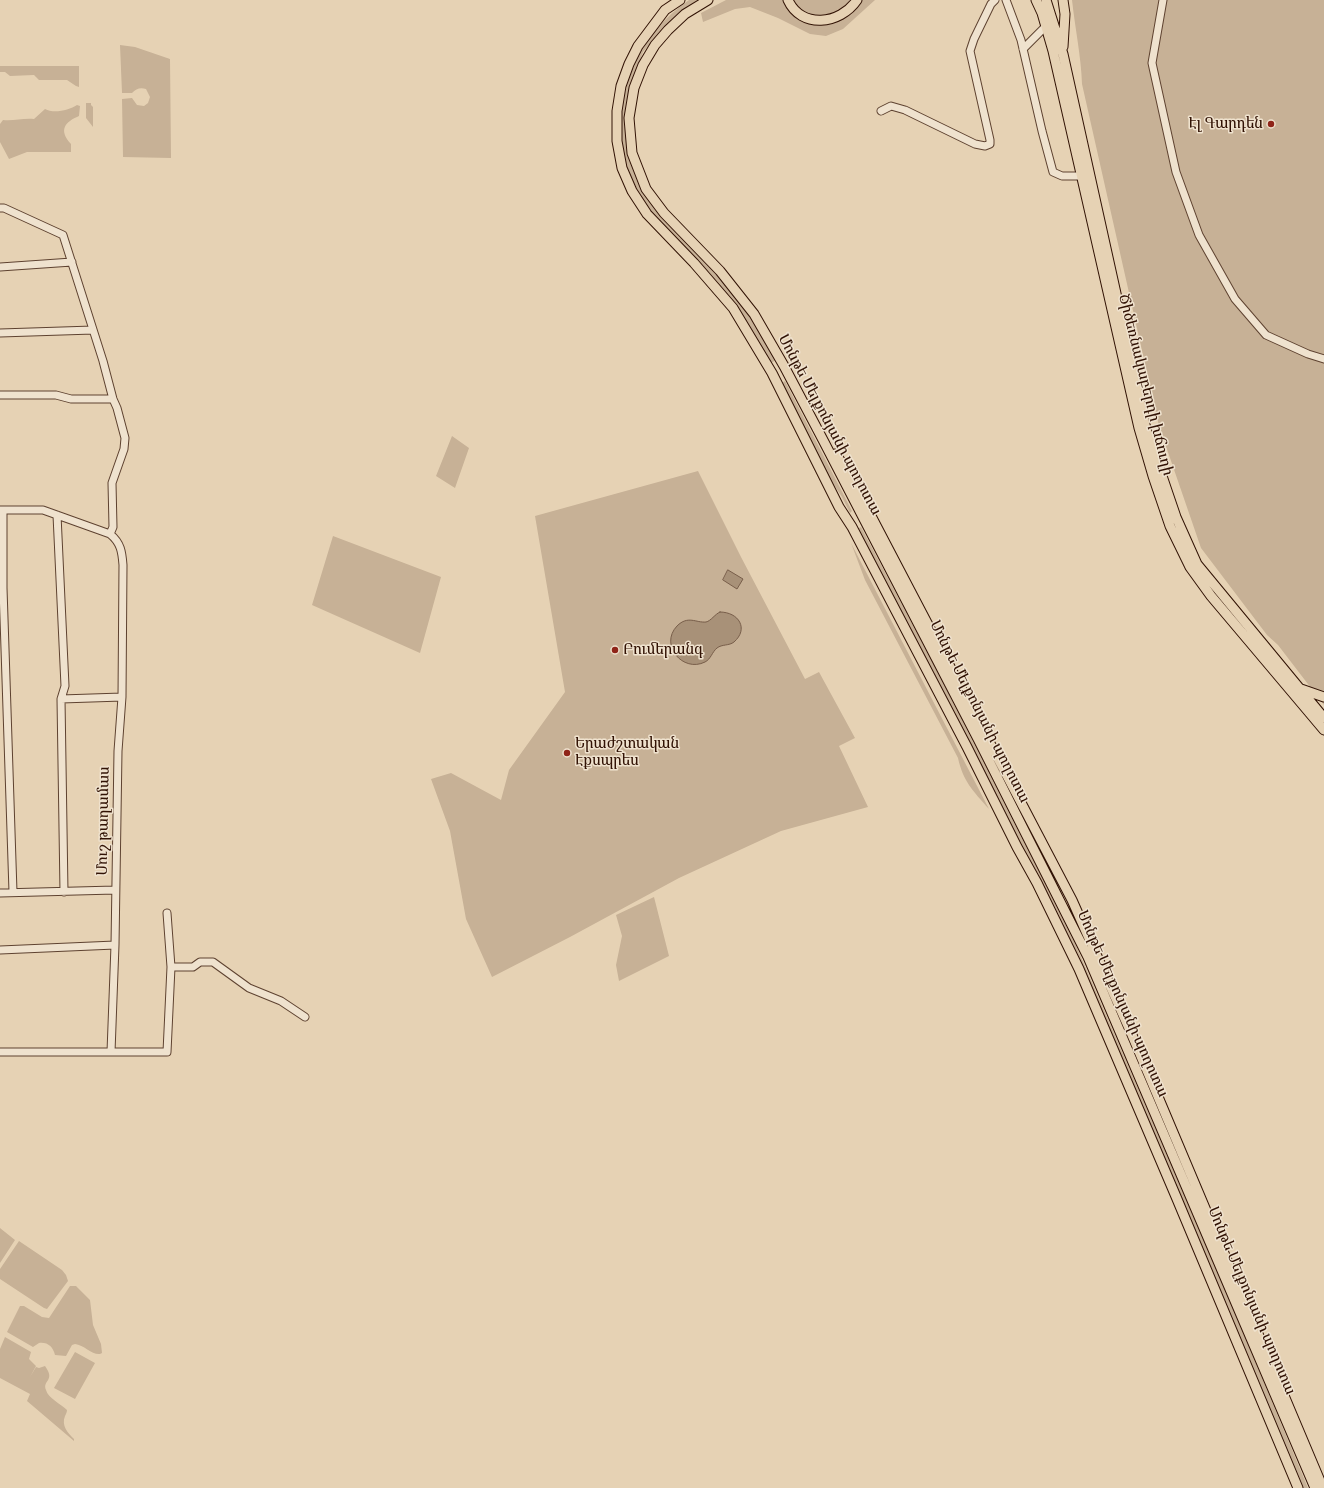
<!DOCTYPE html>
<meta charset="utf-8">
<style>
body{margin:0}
canvas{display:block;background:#e6d2b4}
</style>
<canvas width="1324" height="1488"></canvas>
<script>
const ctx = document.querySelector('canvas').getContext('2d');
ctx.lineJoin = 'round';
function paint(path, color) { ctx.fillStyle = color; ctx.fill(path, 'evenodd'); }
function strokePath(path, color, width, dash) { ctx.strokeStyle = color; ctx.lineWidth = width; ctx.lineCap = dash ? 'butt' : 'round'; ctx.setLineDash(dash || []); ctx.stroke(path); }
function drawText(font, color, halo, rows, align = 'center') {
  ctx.font = font + ' "Libre Bodoni","Noto Serif Armenian",serif'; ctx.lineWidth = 3; ctx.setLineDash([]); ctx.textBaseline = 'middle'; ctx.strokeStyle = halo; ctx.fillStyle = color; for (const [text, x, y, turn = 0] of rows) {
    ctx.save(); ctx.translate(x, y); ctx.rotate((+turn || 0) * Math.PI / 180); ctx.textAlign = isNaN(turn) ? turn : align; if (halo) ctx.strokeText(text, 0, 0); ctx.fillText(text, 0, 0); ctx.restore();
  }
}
paint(new Path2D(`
 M 689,0 L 698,0 L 675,16 L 666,25 L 643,52 L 633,78 L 626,103 L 624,122 L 628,153 L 661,216 L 718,276 L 751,317 L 776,360 L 771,363 C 754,334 737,306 715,280 C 697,258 674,241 657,219 C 644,203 628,175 623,155 C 622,150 622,145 622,140 C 620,115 623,92 633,69 C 645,40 663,18 689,0 Z
 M 726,0 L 783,0 C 796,37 845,29 862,0 L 875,0 L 843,29 L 826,36 L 810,34 L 778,18 L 750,7 L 735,9 L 703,22 L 701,13 Z
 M 793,0 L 851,0 C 840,13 819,20 805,11 C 800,9 797,4 793,0 Z
 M 1072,0 L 1324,0 L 1324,705 L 1278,645 L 1267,635 L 1201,548 L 1159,426 L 1082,84 C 1081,56 1075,28 1072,0 Z
 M 120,45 L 135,47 L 170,59 L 171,158 L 123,157 L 122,99 L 132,98 L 137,105 L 144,106 L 148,103 L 150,97 L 146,89 C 140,87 136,89 132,93 L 122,93 Z
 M 0,66 L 79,66 L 79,87 L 76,86 L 67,80 L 39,80 L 34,75 L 10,76 L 5,72 L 0,72 Z
 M 86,103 L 91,103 L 91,105 L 93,107 L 93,127 L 86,118 Z
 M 77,105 L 80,106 L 79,116 C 65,122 58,130 71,144 L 71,152 L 27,152 L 9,159 L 0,142 L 0,124 L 3,120 C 14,121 23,118 34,119 L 45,109 C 54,114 69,110 77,105 Z
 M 785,381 L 852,511 L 850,513 L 842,497 L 830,479 L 781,384 Z
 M 452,436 L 469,448 L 455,488 L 436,476 Z
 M 698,471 L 741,557 L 805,679 L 819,672 L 855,738 L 839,746 L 868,807 L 781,831 L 679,878 L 570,937 L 492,977 L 466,919 L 450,831 L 431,779 L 451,773 L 501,800 L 509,770 L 565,692 L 535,516 Z
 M 861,527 L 937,671 L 1074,941 L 1224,1287 L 1308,1488 L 1303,1488 L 1071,943 L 857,529 Z
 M 333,536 L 441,577 L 420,653 L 312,605 Z
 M 851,543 L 989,809 C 973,791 963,781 958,758 L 865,580 Z
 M 654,897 L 669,956 L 619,981 L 616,965 L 622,936 L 616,915 Z
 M 0,1228 L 15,1240 L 0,1263 Z
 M 19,1241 L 62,1270 L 66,1275 L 68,1281 L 47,1309 L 44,1308 L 0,1279 L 0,1269 Z
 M 70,1286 L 76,1286 L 90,1300 L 93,1325 L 101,1344 L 102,1353 L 100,1354 C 92,1355 84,1345 75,1344 L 72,1345 L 66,1356 L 55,1355 C 53,1347 48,1342 39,1343 L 33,1347 L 7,1332 L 20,1306 L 24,1306 L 42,1317 L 49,1318 Z
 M 5,1337 L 31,1352 L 29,1359 L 36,1366 L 30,1377 L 36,1367 L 39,1368 L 45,1366 C 56,1381 42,1380 46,1390 C 48,1398 61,1404 67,1410 C 67,1412 66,1414 65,1416 C 61,1426 68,1433 74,1439 L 74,1441 L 27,1401 L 30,1394 L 0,1378 L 0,1349 Z
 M 75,1352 L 95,1363 L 75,1399 L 54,1388 Z`), '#c7b196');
const water = new Path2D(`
 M 728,570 L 743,579 L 737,589 L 723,580 Z
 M 720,612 C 739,612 749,629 734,642 C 729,646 722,644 717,648 C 712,652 711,659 705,662 C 683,673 659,645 677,626 C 688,615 696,623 706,622 C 711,621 715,614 720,612 Z`);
paint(water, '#a89178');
strokePath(water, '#785e4a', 1);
const minor = new Path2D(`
 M 1006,0 L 1021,40 L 1042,131 L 1053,172 L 1062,176 L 1082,176
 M 1163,0 L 1152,63 L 1176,172 L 1199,235 L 1235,299 L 1266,335 L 1308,354 L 1324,359
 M 1023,49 L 1043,29
 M 881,111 L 891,106 L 905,110 L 975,144 L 985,146 L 990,144 L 990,140 L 970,51 L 974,39 L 991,4 L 995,0
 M 0,208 L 4,208 L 63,235 L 103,361 L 113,399 L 117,408 L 125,438 L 124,449 L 112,483 L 113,527 L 110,534
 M 0,267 L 72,262
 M 0,333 L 93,330
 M 0,395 L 56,395 L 71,399 L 113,399
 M 0,510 L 43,510 L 110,534 C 121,543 122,552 123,565 L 122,697 L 118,751 L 115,945 L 111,1052
 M 3,510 L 3,588 L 13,892
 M 57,515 L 65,686 L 61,699 L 64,892
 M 61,699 L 122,697
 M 0,893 L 115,890
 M 167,913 L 171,967
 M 0,950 L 115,945
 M 0,1052 L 167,1052 L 171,967 L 193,967 L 200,962 L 213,962 L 249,988 L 281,1001 L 305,1017`);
const major = new Path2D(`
 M 680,0 L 665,10 L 638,46 L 629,64 L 621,86 L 617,111 L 617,141 L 622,168 L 632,191 L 647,214 L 694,263 L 733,308 L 772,373 L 839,507 L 852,527 L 967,747 L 1017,847 L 1037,883 L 1079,969 L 1177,1199 L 1298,1488
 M 708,0 L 685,14 L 668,30 L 655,45 L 643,65 L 634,88 L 629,118 L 632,153 L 646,189 L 664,213 L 720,271 L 754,314 L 784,366 L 823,440 L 978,739 L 1088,957 L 1315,1488
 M 788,0 C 801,29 840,25 857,0
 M 1036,0 L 1042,13 L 1053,51 L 1139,428 L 1153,476 L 1170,526 L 1190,567 L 1211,596 L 1324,730
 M 1046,0 L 1063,54 L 1146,429 L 1176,517 L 1197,564 L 1324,718
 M 1063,0 L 1065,14 L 1063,47
 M 835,454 L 846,468 L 1072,900 L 1132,1035 L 1323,1488
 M 1301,689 L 1324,697`);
strokePath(minor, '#5e4230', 9);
strokePath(major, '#311204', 11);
strokePath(minor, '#efe2ce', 7);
strokePath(major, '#e6d2b4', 9);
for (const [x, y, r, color] of [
 [1271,124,4,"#8f2418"],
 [615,650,4,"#8f2418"],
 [567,753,4,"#8f2418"]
]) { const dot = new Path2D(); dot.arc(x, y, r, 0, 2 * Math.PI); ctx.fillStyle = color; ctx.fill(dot); strokePath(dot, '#efe2ce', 1.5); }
drawText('15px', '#311204', '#efe2ce', [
 ["Էլ Գարդեն",1263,124,"right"],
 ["Բումերանգ",623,650],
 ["Երաժշտական",575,744],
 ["Էքսպրես",575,761]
], 'left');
drawText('15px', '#311204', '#efe2ce', [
 ["Ծիծեռնակաբերդի խճուղի",1145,385,76],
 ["Մոնթե Մելքոնյանի պողոտա",829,425,62],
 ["Մոնթե Մելքոնյանի պողոտա",979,712,63],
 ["Մուշ թաղամաս",104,821,-89],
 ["Մոնթե Մելքոնյանի պողոտա",1122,1004,66],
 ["Մոնթե Մելքոնյանի պողոտա",1251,1301,67]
]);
</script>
